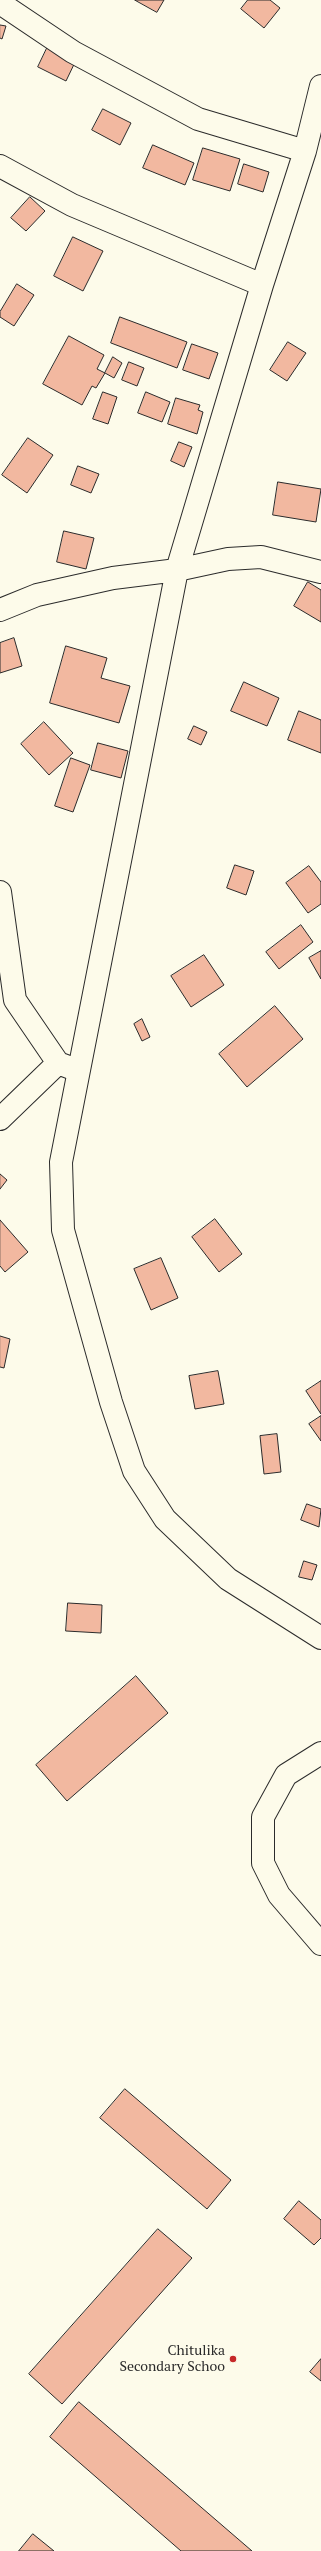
<!DOCTYPE html>
<style>
body{margin:0}
canvas{display:block;background:#fdfbea}
</style>
<canvas width="321" height="2551"></canvas>
<script>
const ctx = document.querySelector('canvas').getContext('2d');
ctx.lineJoin = 'round';
function paint(path, color) { ctx.fillStyle = color; ctx.fill(path, 'evenodd'); }
function strokePath(path, color, width, dash) { ctx.strokeStyle = color; ctx.lineWidth = width; ctx.lineCap = dash ? 'butt' : 'round'; ctx.setLineDash(dash || []); ctx.stroke(path); }
function drawText(font, color, halo, rows, align = 'center') {
  ctx.font = font + ' "PT Serif",serif'; ctx.lineWidth = 3; ctx.setLineDash([]); ctx.textBaseline = 'middle'; ctx.strokeStyle = halo; ctx.fillStyle = color; for (const [text, x, y, turn = 0] of rows) {
    ctx.save(); ctx.translate(x, y); ctx.rotate((+turn || 0) * Math.PI / 180); ctx.textAlign = isNaN(turn) ? turn : align; if (halo) ctx.strokeText(text, 0, 0); ctx.fillText(text, 0, 0); ctx.restore();
  }
}
const building = new Path2D(`
 M 135,0 L 164,0 L 157,12 Z
 M 248,0 L 270,0 L 280,8 L 264,28 L 241,9 Z
 M 0,25 L 6,26 L 2,39 L 0,38 Z
 M 50,42 L 78,56 L 66,81 L 38,67 Z
 M 103,109 L 131,123 L 120,145 L 92,130 Z
 M 153,145 L 194,163 L 185,185 L 143,168 Z
 M 203,148 L 240,159 L 230,191 L 193,180 Z
 M 244,164 L 269,172 L 263,192 L 238,184 Z
 M 30,197 L 45,211 L 26,231 L 11,218 Z
 M 73,237 L 103,251 L 83,291 L 54,276 Z
 M 17,284 L 34,295 L 14,326 L 0,317 L 0,312 Z
 M 120,317 L 187,342 L 177,368 L 111,343 Z
 M 69,336 L 104,355 L 97,369 L 105,373 L 96,388 L 92,386 L 82,405 L 43,384 Z
 M 288,342 L 306,353 L 287,381 L 270,370 Z
 M 192,344 L 218,353 L 209,379 L 183,370 Z
 M 113,357 L 122,363 L 114,378 L 105,373 Z
 M 129,362 L 144,368 L 137,386 L 122,380 Z
 M 103,392 L 117,397 L 108,424 L 93,419 Z
 M 146,392 L 170,402 L 162,422 L 138,413 Z
 M 176,398 L 200,405 L 198,410 L 203,412 L 197,434 L 168,424 Z
 M 28,438 L 53,455 L 27,493 L 2,475 Z
 M 179,442 L 192,447 L 184,467 L 171,461 Z
 M 78,466 L 99,474 L 91,493 L 71,485 Z
 M 278,482 L 321,489 L 316,522 L 273,515 Z
 M 64,531 L 94,538 L 86,569 L 57,562 Z
 M 308,582 L 321,590 L 321,622 L 294,606 Z
 M 14,638 L 22,666 L 0,673 L 0,643 Z
 M 66,646 L 107,658 L 101,678 L 130,686 L 119,723 L 50,703 Z
 M 244,682 L 279,698 L 267,726 L 231,711 Z
 M 299,711 L 321,720 L 321,753 L 288,740 Z
 M 44,722 L 73,753 L 49,775 L 21,744 Z
 M 194,726 L 207,732 L 201,745 L 188,739 Z
 M 98,743 L 128,751 L 121,778 L 91,770 Z
 M 71,758 L 90,765 L 73,812 L 55,806 Z
 M 235,865 L 254,871 L 246,895 L 227,888 Z
 M 309,866 L 321,882 L 321,904 L 308,913 L 286,883 Z
 M 301,925 L 313,942 L 279,969 L 266,952 Z
 M 321,951 L 321,979 L 309,958 Z
 M 204,955 L 224,985 L 191,1007 L 171,976 Z
 M 275,1006 L 303,1039 L 247,1087 L 219,1054 Z
 M 142,1019 L 150,1037 L 142,1041 L 134,1024 Z
 M 0,1174 L 7,1180 L 0,1189 Z
 M 215,1219 L 242,1254 L 219,1272 L 192,1237 Z
 M 0,1220 L 28,1252 L 5,1272 L 0,1266 Z
 M 161,1258 L 178,1298 L 151,1310 L 134,1269 Z
 M 0,1336 L 10,1339 L 4,1368 L 0,1367 Z
 M 218,1371 L 224,1404 L 195,1409 L 189,1376 Z
 M 321,1381 L 321,1414 L 306,1391 Z
 M 321,1416 L 321,1441 L 309,1424 Z
 M 277,1434 L 281,1472 L 264,1474 L 260,1436 Z
 M 307,1504 L 321,1509 L 319,1527 L 301,1520 Z
 M 304,1561 L 317,1565 L 312,1580 L 299,1577 Z
 M 68,1603 L 102,1605 L 101,1633 L 66,1631 Z
 M 136,1676 L 168,1713 L 67,1801 L 36,1765 Z
 M 125,2089 L 231,2180 L 207,2209 L 100,2118 Z
 M 299,2201 L 321,2220 L 321,2238 L 314,2245 L 284,2219 Z
 M 158,2229 L 192,2258 L 62,2404 L 29,2374 Z
 M 321,2359 L 321,2381 L 310,2372 Z
 M 79,2402 L 252,2551 L 181,2551 L 50,2437 Z
 M 33,2534 L 54,2551 L 19,2551 Z`);
paint(building, '#f2b8a0');
strokePath(building, '#2b2b2b', 1);
const minor = new Path2D(`
 M 0,3 L 73,52 L 198,119 L 305,151
 M 321,86 L 305,151 L 262,285 L 177,570 L 61,1162 L 63,1230 L 111,1402 L 134,1471 L 165,1519 L 228,1579 L 321,1638
 M 0,166 L 72,205 L 262,285
 M 0,610 L 37,595 L 113,578 L 177,570 L 228,559 L 261,557 L 321,572
 M 0,892 L 15,1000 L 58,1063
 M 0,1119 L 58,1063 L 71,1068
 M 321,1753 L 286,1775 L 263,1817 L 263,1863 L 279,1895 L 321,1944`);
strokePath(minor, '#2b2b2b', 24);
strokePath(minor, '#fdfbea', 22);
for (const [x, y, r, color] of [
 [233,2359,4,"#c62828"]
]) { const dot = new Path2D(); dot.arc(x, y, r, 0, 2 * Math.PI); ctx.fillStyle = color; ctx.fill(dot); strokePath(dot, '#fdfbea', 1.5); }
drawText('14px', '#2b2b2b', '#fdfbea', [
 ["Chitulika",225,2351],
 ["Secondary Schoo",225,2367]
], 'right');
</script>
